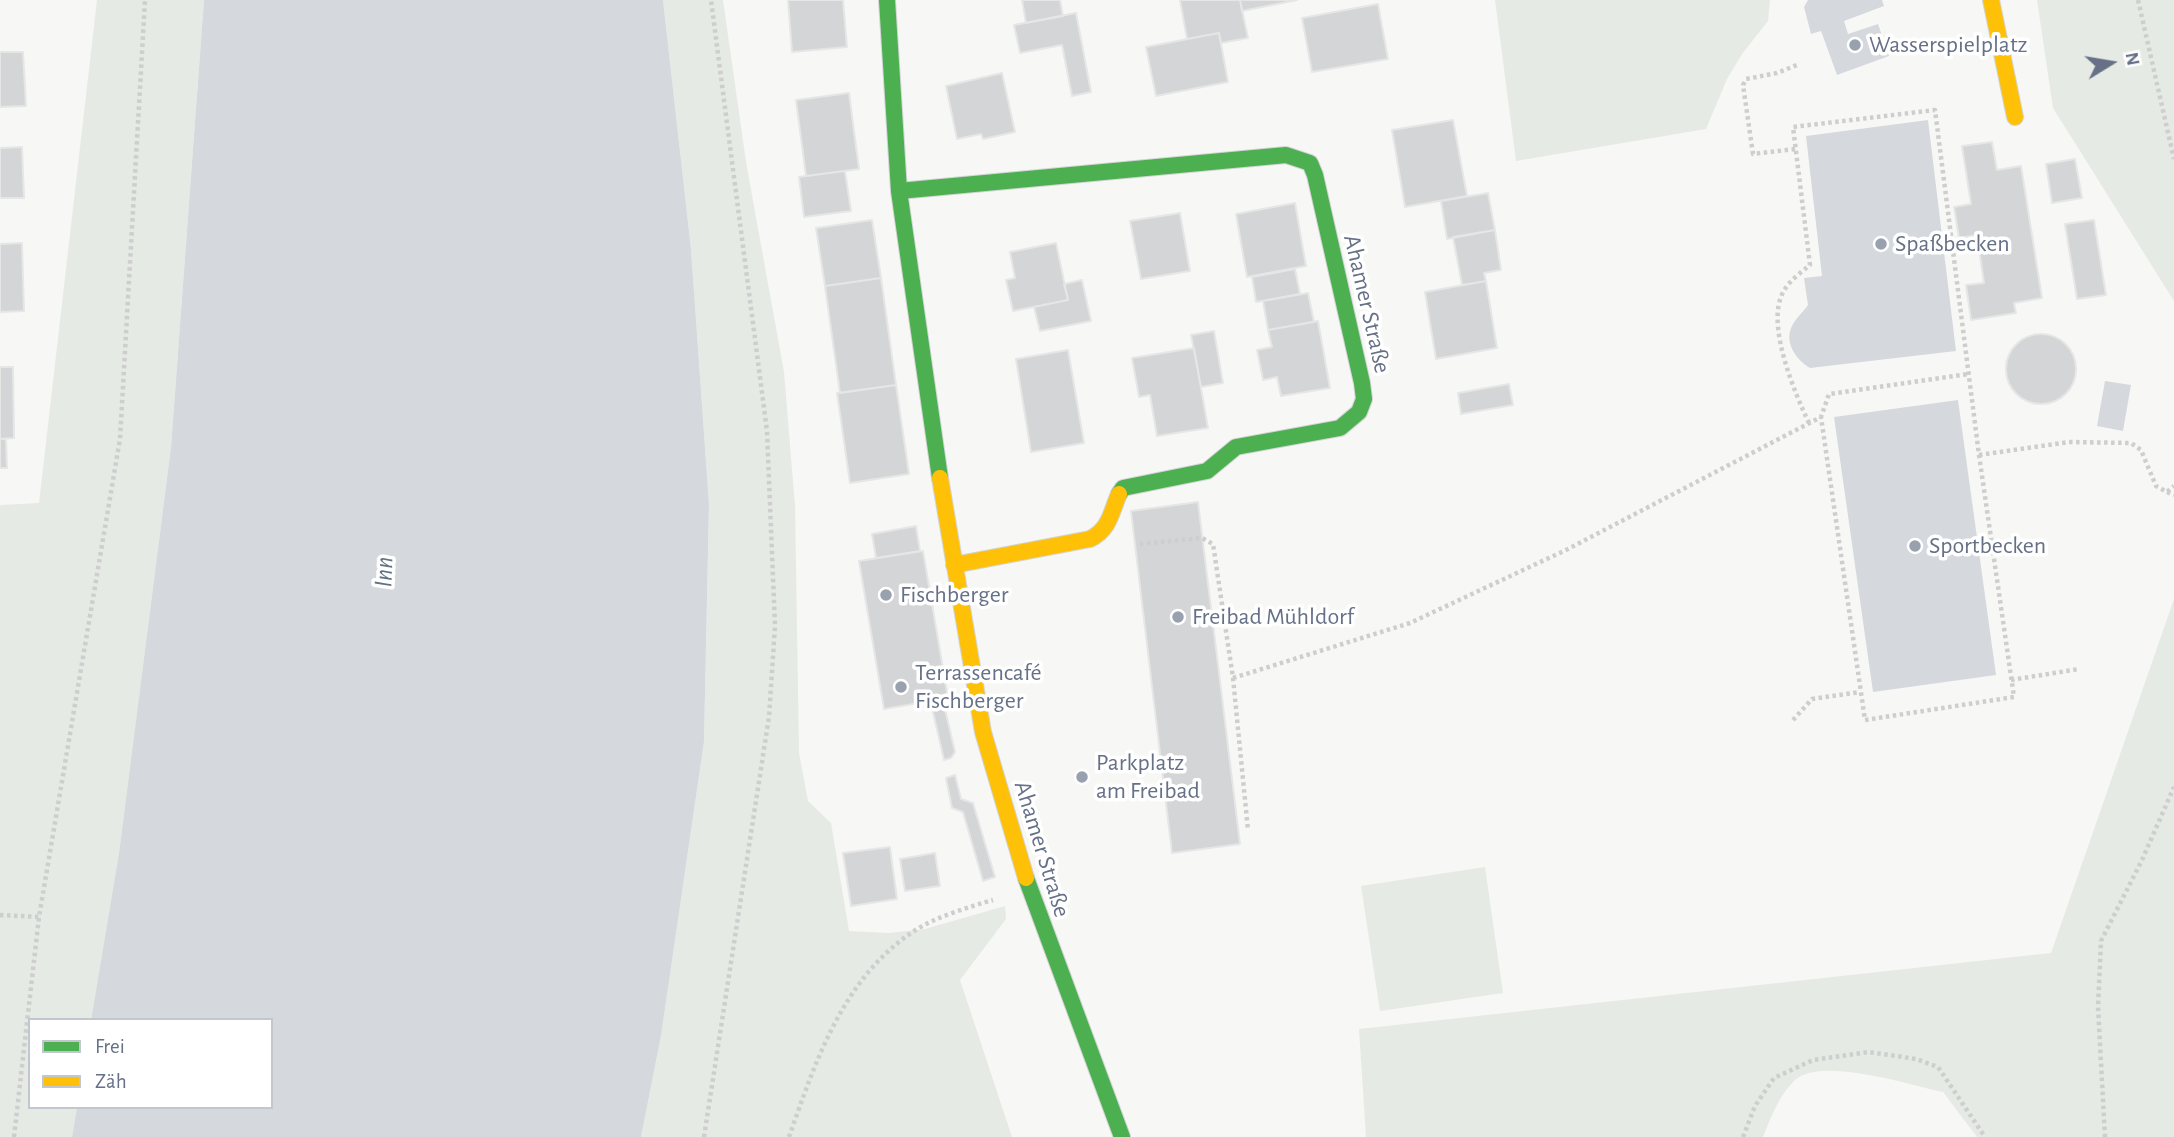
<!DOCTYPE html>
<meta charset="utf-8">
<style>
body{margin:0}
#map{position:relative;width:2174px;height:1137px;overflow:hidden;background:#f7f7f6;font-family:"Alegreya Sans",sans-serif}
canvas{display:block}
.legend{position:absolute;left:28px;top:1018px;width:245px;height:91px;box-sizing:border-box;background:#fff;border:2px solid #c2c6cf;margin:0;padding:9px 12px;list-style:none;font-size:21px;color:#667187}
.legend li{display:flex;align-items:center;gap:14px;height:35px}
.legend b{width:35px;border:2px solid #c2c6cf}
.north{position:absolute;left:2076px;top:28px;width:70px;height:70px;-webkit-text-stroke:5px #fff;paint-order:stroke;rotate:79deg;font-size:19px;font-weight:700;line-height:28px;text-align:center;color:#667187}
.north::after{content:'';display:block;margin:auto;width:24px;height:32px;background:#667187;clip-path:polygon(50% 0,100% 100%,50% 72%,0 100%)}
</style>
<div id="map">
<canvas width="2174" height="1137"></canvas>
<ul class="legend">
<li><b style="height:9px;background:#4caf50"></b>Frei</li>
<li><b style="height:9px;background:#ffc107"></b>Zäh</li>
</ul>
<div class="north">N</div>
</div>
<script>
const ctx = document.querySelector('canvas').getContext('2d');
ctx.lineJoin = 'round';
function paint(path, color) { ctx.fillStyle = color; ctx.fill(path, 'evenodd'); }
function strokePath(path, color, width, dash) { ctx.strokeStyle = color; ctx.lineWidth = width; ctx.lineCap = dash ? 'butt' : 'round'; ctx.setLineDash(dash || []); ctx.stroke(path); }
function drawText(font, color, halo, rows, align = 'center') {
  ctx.font = font + ' "Alegreya Sans",sans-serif'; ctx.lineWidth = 7; ctx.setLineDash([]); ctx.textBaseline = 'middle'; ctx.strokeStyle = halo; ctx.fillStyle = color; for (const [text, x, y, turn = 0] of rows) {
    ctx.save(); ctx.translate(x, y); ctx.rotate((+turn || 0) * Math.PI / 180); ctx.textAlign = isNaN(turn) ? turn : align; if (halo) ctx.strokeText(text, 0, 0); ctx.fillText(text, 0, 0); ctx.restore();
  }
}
paint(new Path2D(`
 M 97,0 L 204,0 L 171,447 L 119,853 L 91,1020 L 30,1020 L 30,1107 L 77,1107 L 72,1137 L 0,1137 L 0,505 L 39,503 Z
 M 663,0 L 723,0 L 746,162 L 784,372 L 795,506 L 799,753 L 808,801 L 831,823 L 849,931 L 889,933 L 925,929 L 1005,906 L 1006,919 L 960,980 L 1012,1137 L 641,1137 L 661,1036 L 704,742 L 709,504 L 691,249 Z
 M 1495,0 L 1770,0 L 1768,21 L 1742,54 L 1727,79 L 1706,129 L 1516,161 Z
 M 2037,0 L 2174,0 L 2174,301 L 2053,108 Z
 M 2174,599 L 2174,1137 L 1977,1137 L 1943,1092 C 1910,1085 1821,1056 1795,1080 C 1779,1095 1771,1117 1763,1137 L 1366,1137 L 1359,1029 L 2051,953 Z
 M 1485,867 L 1503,993 L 1380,1011 L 1361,886 Z`), '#e5eae4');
paint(new Path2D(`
 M 204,0 L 663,0 L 691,249 L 709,504 L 704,742 L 661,1036 L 641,1137 L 72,1137 L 77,1107 L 271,1107 L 271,1020 L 91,1020 L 119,853 L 171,447 Z
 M 1808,0 L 1882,0 L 1884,6 L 1844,21 L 1848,34 L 1878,24 L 1889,56 L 1837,75 L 1821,31 L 1811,34 L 1804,7 Z
 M 1928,120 L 1956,351 L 1810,368 C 1795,359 1783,341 1793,324 C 1797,317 1803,312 1808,305 L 1804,278 L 1822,276 L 1806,136 Z
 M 2105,381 L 2131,385 L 2123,431 L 2097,426 Z
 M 1958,400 L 1996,675 L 1873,692 L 1834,417 Z`), '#d5d9de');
const building = new Path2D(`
 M 788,0 L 843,0 L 847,47 L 792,52 Z
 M 1022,0 L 1060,0 L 1063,16 L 1026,23 Z
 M 1180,0 L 1240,0 L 1248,38 L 1221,43 L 1219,33 L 1187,39 Z
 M 1240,0 L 1297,0 L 1242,11 Z
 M 1378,4 L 1388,59 L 1312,72 L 1302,18 Z
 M 1076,13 L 1091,92 L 1072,96 L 1062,45 L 1020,53 L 1014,25 Z
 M 1219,33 L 1228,82 L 1156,96 L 1146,47 Z
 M 0,52 L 23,52 L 26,106 L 0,107 Z
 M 1002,73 L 1015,132 L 983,139 L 981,134 L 957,139 L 946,86 Z
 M 849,93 L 859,169 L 806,176 L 796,100 Z
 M 1453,120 L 1467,196 L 1405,207 L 1392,130 Z
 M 1992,142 L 1997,170 L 2021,166 L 2042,298 L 2014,303 L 2016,313 L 1971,320 L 1966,285 L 1984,283 L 1977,235 L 1959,238 L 1954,207 L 1971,204 L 1962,146 Z
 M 22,147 L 24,198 L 0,198 L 0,148 Z
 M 2075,159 L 2082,198 L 2052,203 L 2046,164 Z
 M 845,171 L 851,211 L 804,217 L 799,177 Z
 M 1488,193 L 1495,230 L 1447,239 L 1441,201 Z
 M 1295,203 L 1306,266 L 1247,277 L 1236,214 Z
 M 1180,213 L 1190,271 L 1141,279 L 1130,221 Z
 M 872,220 L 881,278 L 825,286 L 816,228 Z
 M 2094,220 L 2106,295 L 2077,299 L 2065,224 Z
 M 1495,230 L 1501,270 L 1484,273 L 1486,281 L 1462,285 L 1453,237 Z
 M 22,243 L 24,311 L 0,312 L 0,244 Z
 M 1056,243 L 1068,300 L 1013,311 L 1006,280 L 1015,278 L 1010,252 Z
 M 1295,269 L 1300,294 L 1256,302 L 1252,277 Z
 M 881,278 L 896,385 L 840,393 L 825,286 Z
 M 1082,280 L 1091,321 L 1040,331 L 1034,307 L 1068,300 L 1064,284 Z
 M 1486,281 L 1497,348 L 1436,359 L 1425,292 Z
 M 1308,293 L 1314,322 L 1268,330 L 1263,301 Z
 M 1318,321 L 1330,388 L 1281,396 L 1277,377 L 1263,380 L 1257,350 L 1272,347 L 1268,330 Z
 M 1214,331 L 1223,383 L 1201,387 L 1191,335 Z
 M2006 369a35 35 0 1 1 70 0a35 35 0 1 1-70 0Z
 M 1194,348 L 1208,428 L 1157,436 L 1150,395 L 1139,397 L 1132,358 Z
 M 1068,350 L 1084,443 L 1031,452 L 1016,359 Z
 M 0,367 L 13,367 L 14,438 L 0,439 Z
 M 1509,384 L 1513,405 L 1461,414 L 1458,393 Z
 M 896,385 L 909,474 L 850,483 L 837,393 Z
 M 0,439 L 6,439 L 7,468 L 0,468 Z
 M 1198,502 L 1240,844 L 1172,853 L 1131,511 Z
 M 916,526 L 920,551 L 876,558 L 872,534 Z
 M 923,551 L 948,698 L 884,709 L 859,561 Z
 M 944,705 L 955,752 L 951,758 L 944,760 L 932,708 Z
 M 955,775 L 961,799 L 973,803 L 995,877 L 983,881 L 963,812 L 952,808 L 946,778 Z
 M 890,847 L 897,899 L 851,906 L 843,853 Z
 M 935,853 L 940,886 L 905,891 L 900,859 Z`);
paint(building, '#d4d5d6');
strokePath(building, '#e6e6e6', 2);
const fast = new Path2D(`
 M 887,0 L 899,191 L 940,478
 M 899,191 L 1286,155 L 1310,163 L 1315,175 L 1362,383 L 1364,399 L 1359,412 L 1340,428 L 1236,447 L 1207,471 L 1123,488 L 1119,494
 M 1026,878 L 1122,1137`);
const slow = new Path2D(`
 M 1991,0 L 2015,117
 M 940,478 L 983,732 L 1026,878
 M 954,565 L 1090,539 C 1110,529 1111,512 1119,494`);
strokePath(fast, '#d2d4d5', 18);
strokePath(slow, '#d2d4d5', 18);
strokePath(new Path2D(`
 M 2138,0 L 2174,159
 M 1795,149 L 1753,154 L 1743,85 L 1746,79 L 1777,73 L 1797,65
 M 1809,423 C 1795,394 1768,329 1781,297 C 1786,283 1799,274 1810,265 L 1793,127 L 1935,110 L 1979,455 L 2014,697 L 1865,720 L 1821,417
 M 1979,455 L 2069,442 L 2131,443 L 2141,450 L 2156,486 L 2167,492 L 2174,486
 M 2167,492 L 2174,495
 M 1140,544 L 1202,538 L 1213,544 L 1233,678 L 1248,830
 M 1233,678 L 1410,623 L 1566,550 L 1821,417 L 1829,394 L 1968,374
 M 2011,680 L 2079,669
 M 1793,720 L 1812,699 L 1860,692
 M 0,915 L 39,917
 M 14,1137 L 39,917 L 120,439 L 145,0
 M 704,1137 L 769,717 L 775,626 L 767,431 L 711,0
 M 789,1137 C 816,1060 843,978 914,931 C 935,917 969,907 993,900
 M 1743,1137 L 1755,1106 L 1774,1078 L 1813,1060 L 1869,1052 L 1916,1059 L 1938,1067 L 1985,1137
 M 2105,1137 L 2098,1007 L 2101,941 L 2142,860 L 2174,787`), '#cececf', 4.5, [3.5, 3.5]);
strokePath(fast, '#4caf50', 16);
strokePath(slow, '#ffc107', 16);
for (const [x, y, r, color] of [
 [1855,45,7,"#99a0ae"],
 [1881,244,7,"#99a0ae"],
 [1915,546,7,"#99a0ae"],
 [886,595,7,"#99a0ae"],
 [1178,617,7,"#99a0ae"],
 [901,687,7,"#99a0ae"],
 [1082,777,7,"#99a0ae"]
]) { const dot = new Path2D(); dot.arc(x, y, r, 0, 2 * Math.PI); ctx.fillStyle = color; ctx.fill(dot); strokePath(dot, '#fff', 2.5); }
drawText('24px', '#667187', '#fff', [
 ["Wasserspielplatz",1869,45],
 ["Spaßbecken",1895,244],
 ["Sportbecken",1929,546],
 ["Fischberger",900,595],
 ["Freibad Mühldorf",1192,617],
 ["Terrassencafé",915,673],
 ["Fischberger",915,701],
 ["Parkplatz",1096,763],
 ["am Freibad",1096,791]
], 'left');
drawText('24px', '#667187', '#fff', [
 ["Ahamer Straße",1367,304,77],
 ["Ahamer Straße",1042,849,73]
]);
drawText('italic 26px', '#617383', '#fff', [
 ["Inn",384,572,-88]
]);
</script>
